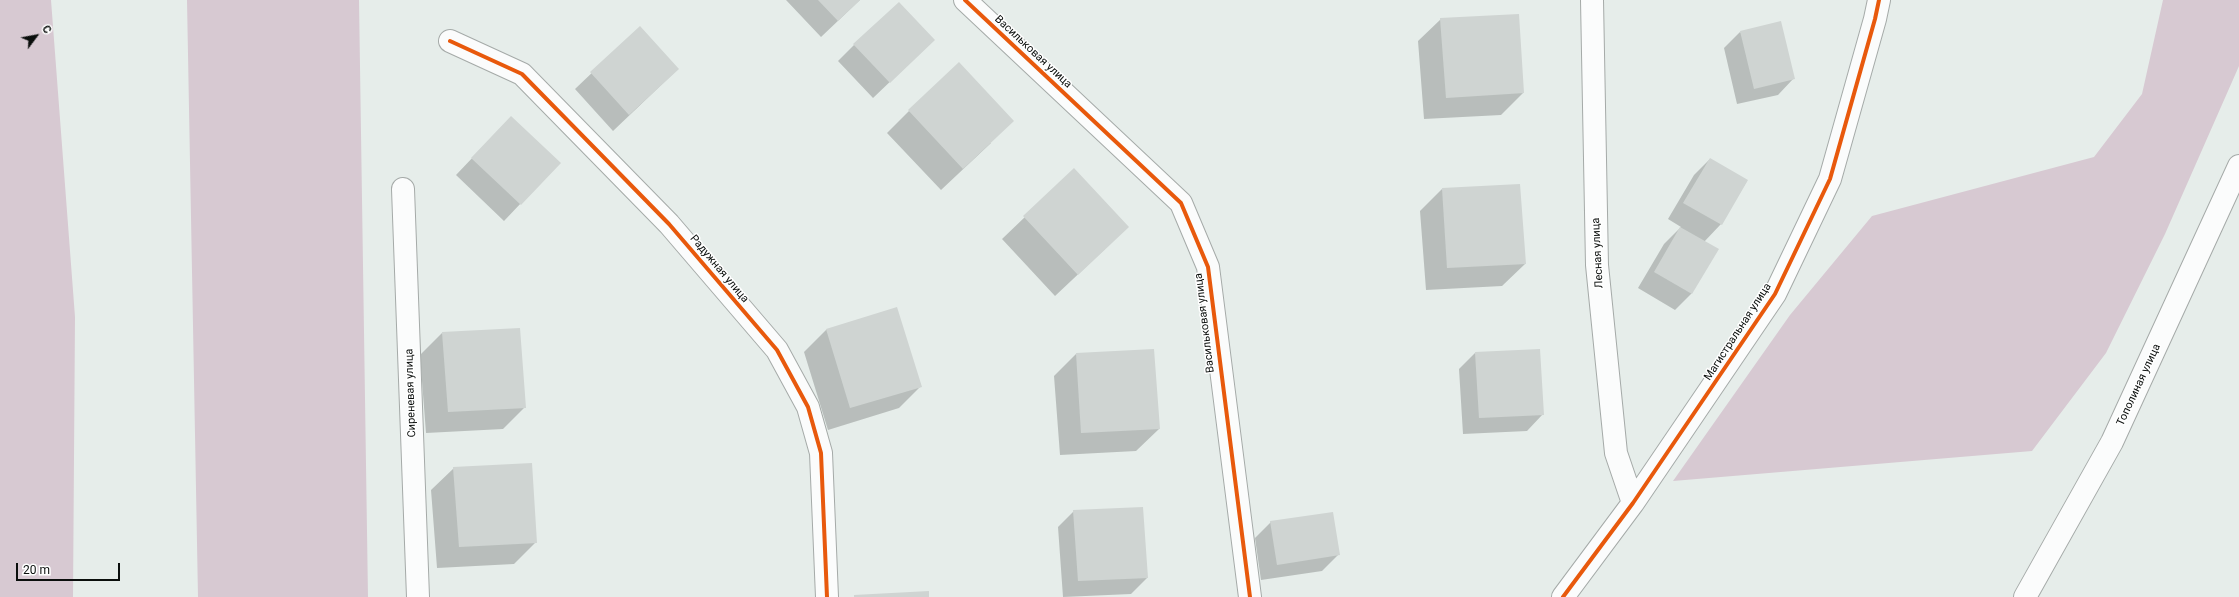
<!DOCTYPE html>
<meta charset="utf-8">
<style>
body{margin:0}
#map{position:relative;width:2239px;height:597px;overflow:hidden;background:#e6edea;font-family:Roboto,sans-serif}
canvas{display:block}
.north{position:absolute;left:16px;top:16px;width:40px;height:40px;-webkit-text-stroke:3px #fff;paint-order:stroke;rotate:58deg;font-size:11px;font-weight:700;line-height:16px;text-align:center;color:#0a0e0c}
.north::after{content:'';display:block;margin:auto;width:14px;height:18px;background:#0a0e0c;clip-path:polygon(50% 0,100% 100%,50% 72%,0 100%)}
.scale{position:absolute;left:16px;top:563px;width:104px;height:18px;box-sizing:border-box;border:2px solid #0a0e0c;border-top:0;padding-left:5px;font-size:12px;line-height:14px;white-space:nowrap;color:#0a0e0c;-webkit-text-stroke:3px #fff;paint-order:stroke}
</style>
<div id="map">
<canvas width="2239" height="597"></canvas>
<div class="north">С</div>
<div class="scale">20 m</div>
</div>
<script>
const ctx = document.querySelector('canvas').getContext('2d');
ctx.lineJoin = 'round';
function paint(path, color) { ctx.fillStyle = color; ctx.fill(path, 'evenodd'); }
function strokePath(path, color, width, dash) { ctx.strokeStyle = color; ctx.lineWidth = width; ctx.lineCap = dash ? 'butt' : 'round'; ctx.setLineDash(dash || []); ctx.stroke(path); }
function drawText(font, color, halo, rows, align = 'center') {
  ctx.font = font + ' Roboto,sans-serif'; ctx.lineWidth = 3; ctx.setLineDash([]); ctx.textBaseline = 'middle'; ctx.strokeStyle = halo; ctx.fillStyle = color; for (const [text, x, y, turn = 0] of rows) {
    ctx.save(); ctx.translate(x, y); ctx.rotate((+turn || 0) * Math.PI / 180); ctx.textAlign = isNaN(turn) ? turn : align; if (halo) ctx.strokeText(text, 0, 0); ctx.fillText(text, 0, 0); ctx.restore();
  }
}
paint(new Path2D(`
 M 0,0 L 51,0 L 75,317 L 73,597 L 0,597 Z
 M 187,0 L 359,0 L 368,597 L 198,597 Z
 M 2163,0 L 2239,0 L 2239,66 L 2165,234 L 2106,353 L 2032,451 L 1673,481 L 1790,315 L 1872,216 L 2094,157 L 2142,94 Z`), '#d7c9d2');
paint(new Path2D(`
 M 786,0 L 860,0 L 821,37 Z
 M 1441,19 L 1523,93 L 1501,115 L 1424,119 L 1418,41 Z
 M 640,27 L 678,69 L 613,131 L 575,89 Z
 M 1740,32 L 1794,78 L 1778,95 L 1737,104 L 1724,48 Z
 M 854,45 L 917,56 L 873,98 L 838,61 Z
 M 909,111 L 991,143 L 941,190 L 887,133 Z
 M 495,134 L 559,163 L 504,221 L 456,175 Z
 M 1710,159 L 1747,181 L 1721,224 L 1704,242 L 1717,250 L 1691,294 L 1675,310 L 1638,288 L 1664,244 L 1681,227 L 1668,219 L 1694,175 Z
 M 1074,170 L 1105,249 L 1055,296 L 1002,239 Z
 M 1442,189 L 1525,264 L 1502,286 L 1426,290 L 1420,211 Z
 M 896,308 L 921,386 L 899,408 L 828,430 L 804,352 L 826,330 Z
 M 442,333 L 525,407 L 503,429 L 426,433 L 420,355 Z
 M 1475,353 L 1543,414 L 1527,431 L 1463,434 L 1459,369 Z
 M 1076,354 L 1159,429 L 1136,451 L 1060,455 L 1054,376 Z
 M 454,468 L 536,542 L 514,564 L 437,568 L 431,490 Z
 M 1074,511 L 1147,578 L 1131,594 L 1063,597 L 1058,527 Z
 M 1271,522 L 1338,555 L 1322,571 L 1261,580 L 1255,538 Z`), '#0003');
paint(new Path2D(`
 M 818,0 L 860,0 L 838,21 Z
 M 899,2 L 935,40 L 890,83 L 853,44 Z
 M 1519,14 L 1524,93 L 1446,98 L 1440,18 Z
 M 1781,21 L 1795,79 L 1754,89 L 1740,31 Z
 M 640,26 L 679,69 L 629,115 L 590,72 Z
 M 959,62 L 1014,121 L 963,169 L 908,110 Z
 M 511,116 L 561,163 L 521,205 L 471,158 Z
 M 1710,158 L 1748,180 L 1722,225 L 1683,203 Z
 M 1074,168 L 1129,227 L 1078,275 L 1023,216 Z
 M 1520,184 L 1526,264 L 1447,268 L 1442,188 Z
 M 1680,227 L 1719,249 L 1692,294 L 1654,272 Z
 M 897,307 L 922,387 L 850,408 L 826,329 Z
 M 520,328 L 526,408 L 448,412 L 442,332 Z
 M 1154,349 L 1160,429 L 1081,433 L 1076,353 Z
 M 1540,349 L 1544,415 L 1479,418 L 1475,352 Z
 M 532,463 L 537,543 L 459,547 L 453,467 Z
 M 1143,507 L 1148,578 L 1078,581 L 1073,510 Z
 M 1333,512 L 1340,555 L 1277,565 L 1270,521 Z
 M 929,591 L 929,597 L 854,597 L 854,595 Z`), '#cfd4d2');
const street = new Path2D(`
 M 965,0 L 1181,203 L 1208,267 L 1250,597
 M 1592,0 L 1597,265 L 1616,453 L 1633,503
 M 450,41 L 522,74 L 669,224 L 777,350 L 808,407 L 821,453 L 827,597
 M 403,189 L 418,597
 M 1563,597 L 1633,503 L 1775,294 L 1830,179 L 1875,19 L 1879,0
 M 2025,597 L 2112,442 L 2239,166`);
strokePath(street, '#a5aaa8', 24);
strokePath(street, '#fbfcfc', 22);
strokePath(new Path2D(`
 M 965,0 L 1181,203 L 1208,267 L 1250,597
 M 450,41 L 522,74 L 669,224 L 777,350 L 808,407 L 821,453 L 827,597
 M 1563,597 L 1633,503 L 1775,294 L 1830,179 L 1875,19 L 1879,0`), '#e8590c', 4);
drawText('11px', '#0a0e0c', '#fff', [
 ["Васильковая улица",1033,52,43],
 ["Лесная улица",1598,253,-93],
 ["Радужная улица",719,269,50],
 ["Васильковая улица",1205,323,-97],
 ["Магистральная улица",1738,332,-57],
 ["Тополиная улица",2139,385,-65],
 ["Сиреневая улица",411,393,-92]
]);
</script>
